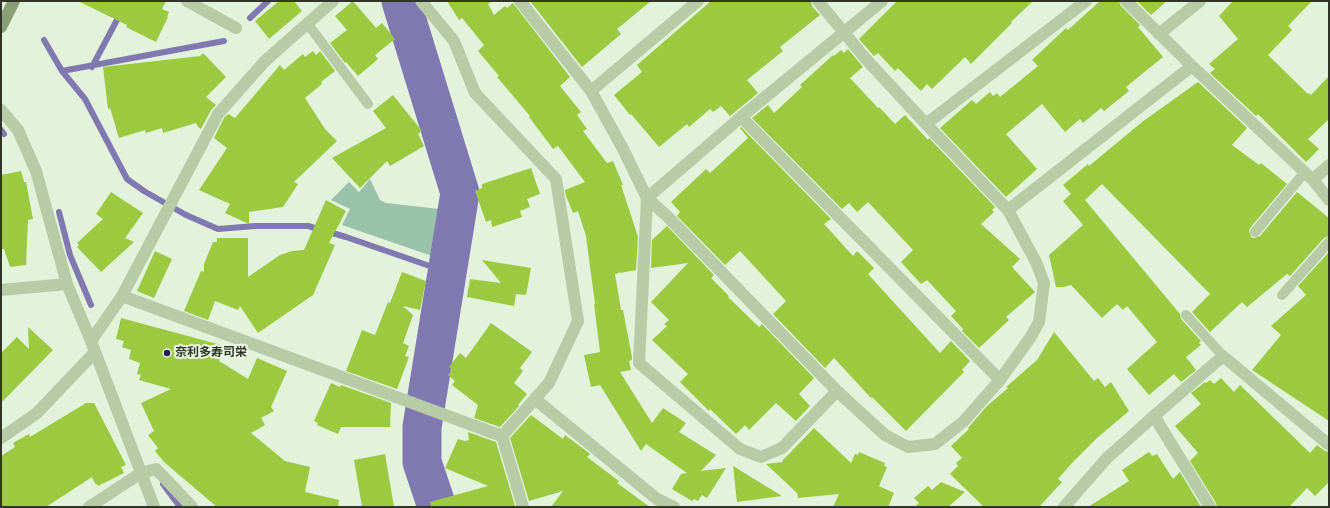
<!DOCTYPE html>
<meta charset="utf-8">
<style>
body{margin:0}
#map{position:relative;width:1330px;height:508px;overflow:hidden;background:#e3f2da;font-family:"PT Sans Narrow",sans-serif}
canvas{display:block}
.frame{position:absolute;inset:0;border:2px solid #303627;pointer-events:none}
</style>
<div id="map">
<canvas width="1330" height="508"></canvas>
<div class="frame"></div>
</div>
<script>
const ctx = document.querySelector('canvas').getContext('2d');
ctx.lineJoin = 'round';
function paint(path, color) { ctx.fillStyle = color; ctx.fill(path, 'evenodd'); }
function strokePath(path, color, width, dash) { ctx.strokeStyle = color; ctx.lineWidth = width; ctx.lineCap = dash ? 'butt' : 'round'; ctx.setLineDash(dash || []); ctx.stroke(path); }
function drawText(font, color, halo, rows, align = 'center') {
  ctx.font = font + ' "PT Sans Narrow","Noto Sans JP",sans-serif'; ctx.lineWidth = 4; ctx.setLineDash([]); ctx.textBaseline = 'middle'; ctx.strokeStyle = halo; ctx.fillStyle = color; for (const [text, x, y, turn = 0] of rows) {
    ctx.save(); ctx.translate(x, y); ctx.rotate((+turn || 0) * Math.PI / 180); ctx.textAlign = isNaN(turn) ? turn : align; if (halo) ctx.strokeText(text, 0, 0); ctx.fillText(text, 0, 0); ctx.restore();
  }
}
paint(new Path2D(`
 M 370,179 L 380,200 L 386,203 L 448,210 L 444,250 L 438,258 L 342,225 L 350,209 L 331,200 L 349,182 L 359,192 Z`), '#9ac2ab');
strokePath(new Path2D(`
 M 250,18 L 268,1
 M 44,40 L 62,71 L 85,99 L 127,179 L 144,191 L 186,215 L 218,229 L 255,226 L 308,226 L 346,237 L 447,272
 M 92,67 L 127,1
 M 62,71 L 224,41
 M 1,130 L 4,134
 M 59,212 L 70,255 L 91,305
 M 163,484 L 180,507`), '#8078b0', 6);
strokePath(new Path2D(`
 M 401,1 L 460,193 L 422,427 L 422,462 L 437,507`), '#8078b0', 39);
paint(new Path2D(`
 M 78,1 L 166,1 L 162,9 L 169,12 L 167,17 L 168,17 L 156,42 L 126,27 L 127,25 Z
 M 279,1 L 294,1 L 302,11 L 269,39 L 255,21 Z
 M 353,1 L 376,28 L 382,23 L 395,39 L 375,55 L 378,59 L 358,76 L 346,62 L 345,63 L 330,43 L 347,30 L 335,16 Z
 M 447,1 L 493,1 L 488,4 L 494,15 L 505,6 L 507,8 L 513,3 L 570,77 L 560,86 L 581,112 L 577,115 L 587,129 L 583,131 L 607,163 L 613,161 L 623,185 L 621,185 L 638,237 L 636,270 L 620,273 L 619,271 L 619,273 L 615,274 L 621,310 L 623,310 L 632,357 L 632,360 L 629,361 L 631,370 L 620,372 L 652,423 L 663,408 L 686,423 L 679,432 L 716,455 L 701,471 L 726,468 L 707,498 L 702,495 L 698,501 L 694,499 L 692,501 L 672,489 L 681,474 L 687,473 L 646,444 L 641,451 L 600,385 L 591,387 L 584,355 L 600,352 L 594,304 L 595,304 L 586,236 L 578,211 L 573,213 L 566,196 L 565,190 L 585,182 L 558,146 L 553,149 L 529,117 L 530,116 L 497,77 L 499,76 L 478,51 L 484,45 L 462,18 L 459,20 Z
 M 530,1 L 651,1 L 617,29 L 621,34 L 582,67 Z
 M 711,1 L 811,1 L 812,6 L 820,15 L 780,47 L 783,51 L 747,80 L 758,93 L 730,116 L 721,106 L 713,112 L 710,109 L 689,127 L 687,124 L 659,147 L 631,114 L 630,115 L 614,95 L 642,72 L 637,65 Z
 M 897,1 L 1033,1 L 1011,22 L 1012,23 L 971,64 L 965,57 L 932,89 L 927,84 L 921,91 L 898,68 L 895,71 L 878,53 L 874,56 L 859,39 Z
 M 1100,1 L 1119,1 L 1121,6 L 1140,25 L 1138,27 L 1163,57 L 1126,87 L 1129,91 L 1104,111 L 1101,108 L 1083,123 L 1080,119 L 1065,132 L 1042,104 L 1006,134 L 1037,169 L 1006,197 L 940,128 L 972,100 L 976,104 L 990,92 L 993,96 L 997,93 L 1000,97 L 1038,66 L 1032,60 L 1066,28 L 1068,30 Z
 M 1137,1 L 1167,1 L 1151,15 Z
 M 1233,1 L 1312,1 L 1288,26 L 1292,30 L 1268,55 L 1308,94 L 1309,93 L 1311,95 L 1329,76 L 1329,119 L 1308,139 L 1319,149 L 1306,162 L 1258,114 L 1256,116 L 1210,73 L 1215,69 L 1209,64 L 1238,39 L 1219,16 Z
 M 848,49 L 863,67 L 850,78 L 878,108 L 879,107 L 895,124 L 905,115 L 928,140 L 929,138 L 995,207 L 992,210 L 994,212 L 981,224 L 1020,259 L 1012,267 L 1035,292 L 1006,317 L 1009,320 L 979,348 L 962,331 L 963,329 L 951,316 L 956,311 L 927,280 L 921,284 L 901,262 L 913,250 L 868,202 L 857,212 L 849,203 L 842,209 L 752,118 L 768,105 L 774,113 L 802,87 L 800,85 L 833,55 L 834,56 L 841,50 L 844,53 Z
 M 313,51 L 316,55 L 320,51 L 335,71 L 321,82 L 322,84 L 305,98 L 325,129 L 337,141 L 294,182 L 298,184 L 283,207 L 249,212 L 249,224 L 225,213 L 230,204 L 199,190 L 227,148 L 214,138 L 224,118 L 228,114 L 235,118 L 280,65 L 284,70 L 303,54 L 305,57 Z
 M 203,53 L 226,77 L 206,97 L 216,105 L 211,110 L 201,129 L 198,127 L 196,123 L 163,133 L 162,128 L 146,133 L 145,130 L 119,138 L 110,108 L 108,109 L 103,67 L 200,56 Z
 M 1198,82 L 1247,128 L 1232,145 L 1259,165 L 1261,163 L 1287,184 L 1250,228 L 1249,231 L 1251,237 L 1254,238 L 1260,236 L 1297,192 L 1329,218 L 1329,236 L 1324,238 L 1290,276 L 1287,274 L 1247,307 L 1242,302 L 1210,332 L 1192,312 L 1210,294 L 1102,184 L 1085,200 L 1180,314 L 1181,319 L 1201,341 L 1199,343 L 1201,345 L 1186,357 L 1196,370 L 1181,382 L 1174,374 L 1149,395 L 1127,369 L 1157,342 L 1127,306 L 1123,310 L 1117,304 L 1102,318 L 1071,285 L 1064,287 L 1056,287 L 1049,255 L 1083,225 L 1063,201 L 1071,194 L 1063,185 L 1088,164 L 1089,166 L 1142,122 Z
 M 393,95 L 422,131 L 418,134 L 424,146 L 390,166 L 387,161 L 360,188 L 332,158 L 386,128 L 373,111 Z
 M 741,127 L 831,219 L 824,224 L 853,256 L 857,251 L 874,268 L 868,274 L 940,353 L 951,341 L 970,361 L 962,370 L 964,372 L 906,431 L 872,397 L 871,398 L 834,358 L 825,368 L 773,314 L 786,301 L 740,251 L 725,265 L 677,216 L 680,212 L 671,202 L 706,169 L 710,173 L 748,138 L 740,128 Z
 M 531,168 L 540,194 L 527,199 L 530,207 L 520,211 L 522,217 L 492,227 L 491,220 L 486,222 L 475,191 L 482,188 L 482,184 Z
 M 21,171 L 24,182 L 26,182 L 33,219 L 28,220 L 26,265 L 10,267 L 4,249 L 1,249 L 1,175 Z
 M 111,192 L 143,213 L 125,238 L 134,242 L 101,272 L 77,247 L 79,245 L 77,243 L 103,219 L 96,214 Z
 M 326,200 L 346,211 L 329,243 L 335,245 L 313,295 L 258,333 L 240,306 L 238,310 L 215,301 L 208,320 L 184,311 L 201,271 L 204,272 L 204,264 L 213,242 L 217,242 L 217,238 L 248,238 L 248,277 L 280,255 L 292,251 L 304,250 Z
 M 667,226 L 714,275 L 711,278 L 729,296 L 728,297 L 759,327 L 762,324 L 814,378 L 799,394 L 810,406 L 796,421 L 776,403 L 749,430 L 745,425 L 736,434 L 710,409 L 709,411 L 680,382 L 688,374 L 652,340 L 667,326 L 664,324 L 669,320 L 651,302 L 688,263 L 651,268 L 652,240 Z
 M 155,251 L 172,259 L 154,298 L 137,291 Z
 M 1329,252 L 1329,421 L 1252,370 L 1281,335 L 1271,326 L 1306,295 L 1298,286 Z
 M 482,260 L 531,268 L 526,295 L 516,294 L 514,306 L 467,297 L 470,279 L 501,283 Z
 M 402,272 L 426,281 L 420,310 L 403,306 L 413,315 L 403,343 L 409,346 L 405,356 L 409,357 L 397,389 L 346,371 L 362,330 L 375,335 L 388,302 L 390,303 Z
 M 121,318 L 225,346 L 219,361 L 248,379 L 257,358 L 287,371 L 271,407 L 274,411 L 261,418 L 265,425 L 251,433 L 285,461 L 310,467 L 305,492 L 339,500 L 338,507 L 217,507 L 164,462 L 155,451 L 158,448 L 148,435 L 154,431 L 141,403 L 171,389 L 139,380 L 141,375 L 137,374 L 140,363 L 129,359 L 131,350 L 122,347 L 124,341 L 116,339 Z
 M 491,323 L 532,352 L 520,368 L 523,371 L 514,383 L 527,394 L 518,405 L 519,406 L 500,427 L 474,418 L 478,405 L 452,385 L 455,381 L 448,375 L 452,370 L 449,367 L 460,353 L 466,358 Z
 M 28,327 L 53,350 L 1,403 L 1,353 L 17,337 L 29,349 Z
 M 1054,332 L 1094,381 L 1098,378 L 1105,387 L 1111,382 L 1129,411 L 1097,438 L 1071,464 L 1058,479 L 1062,482 L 1039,507 L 984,507 L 950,474 L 958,466 L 956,463 L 962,458 L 951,446 L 969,429 L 968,428 L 987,406 L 1008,388 L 1006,387 L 1037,360 Z
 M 1221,378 L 1234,392 L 1240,385 L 1310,453 L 1317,445 L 1325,451 L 1329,452 L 1329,482 L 1315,496 L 1307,488 L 1289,507 L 1217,507 L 1216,503 L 1190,461 L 1198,453 L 1175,426 L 1201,404 L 1191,393 L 1205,382 L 1206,383 L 1210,380 L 1214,384 Z
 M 331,383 L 340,387 L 341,385 L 391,403 L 390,427 L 341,427 L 338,434 L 317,425 L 318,423 L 314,421 Z
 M 86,403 L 94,403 L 126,465 L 121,467 L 124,473 L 98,486 L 97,484 L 96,485 L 92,477 L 46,507 L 1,507 L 1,456 L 15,447 L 13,443 L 29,434 L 30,437 Z
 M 531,415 L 563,439 L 565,435 L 589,453 L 590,454 L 587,457 L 619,481 L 617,483 L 650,507 L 551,507 L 563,491 L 529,501 L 510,438 Z
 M 814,428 L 851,463 L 855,454 L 858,455 L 859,452 L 885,463 L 884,466 L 887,467 L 879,486 L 894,493 L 888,507 L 833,507 L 839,494 L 798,498 L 797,493 L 766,464 L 783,462 L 782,461 Z
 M 468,432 L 496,442 L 515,506 L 510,507 L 431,507 L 430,502 L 488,486 L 445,468 L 458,439 L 465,441 L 469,440 Z
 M 1149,452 L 1152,456 L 1157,454 L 1173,479 L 1180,472 L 1201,507 L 1088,507 L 1129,481 L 1122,470 Z
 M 385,454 L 394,507 L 362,507 L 354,460 Z
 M 733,466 L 782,496 L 737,502 Z
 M 941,482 L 965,492 L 948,507 L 915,507 L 919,503 L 914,498 L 928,486 L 932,490 Z`), '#9bca41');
strokePath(new Path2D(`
 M 307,23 L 368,104
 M 1255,232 L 1305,172
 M 1282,295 L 1329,242
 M 1186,315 L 1223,356`), '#b6cba6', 10);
strokePath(new Path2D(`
 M 187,1 L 236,28
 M 421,1 L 454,41 L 475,93 L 556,179 L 578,321 L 549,383 L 502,436
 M 520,1 L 591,91 L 622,147 L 647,198 L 669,218 L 837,391 L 885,435 L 908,447 L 935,444 L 963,422 L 1000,380 L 1030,338 L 1039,322 L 1044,283 L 1036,262 L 1008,210 L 926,124 L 865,58 L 818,1
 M 1126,1 L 1192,66 L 1313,180 L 1329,200
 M 1159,34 L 1200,1
 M 591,91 L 698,1
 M 1,110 L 18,130 L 36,171 L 67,284 L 91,341 L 154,507
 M 741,117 L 1000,380
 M 926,124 L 1086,1
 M 1313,180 L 1329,165
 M 1008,210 L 1192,66
 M 1,290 L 67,284
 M 122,296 L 502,436 L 523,507
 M 91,341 L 122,296 L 218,114 L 265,61 L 333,1
 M 837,391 L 782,448 L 761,457 L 740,449 L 639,363 L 647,198 L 741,117 L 882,1
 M 535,399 L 657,499 L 674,507
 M 1154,416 L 1210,507
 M 1,438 L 37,413 L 95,352
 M 89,507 L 141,473 L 156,469 L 192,507
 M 1064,507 L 1107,458 L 1154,416 L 1223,356 L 1329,445`), '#b6cba6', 12);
strokePath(new Path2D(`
 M 1,27 L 14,1`), '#8c9e77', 12);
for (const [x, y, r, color] of [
 [167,353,4,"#261b59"]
]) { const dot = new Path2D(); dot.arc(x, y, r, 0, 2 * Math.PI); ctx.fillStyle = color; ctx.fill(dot); strokePath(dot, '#edfae6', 1.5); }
drawText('bold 12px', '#303627', '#edfae6', [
 ["奈利多寿司栄",175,353]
], 'left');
</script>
